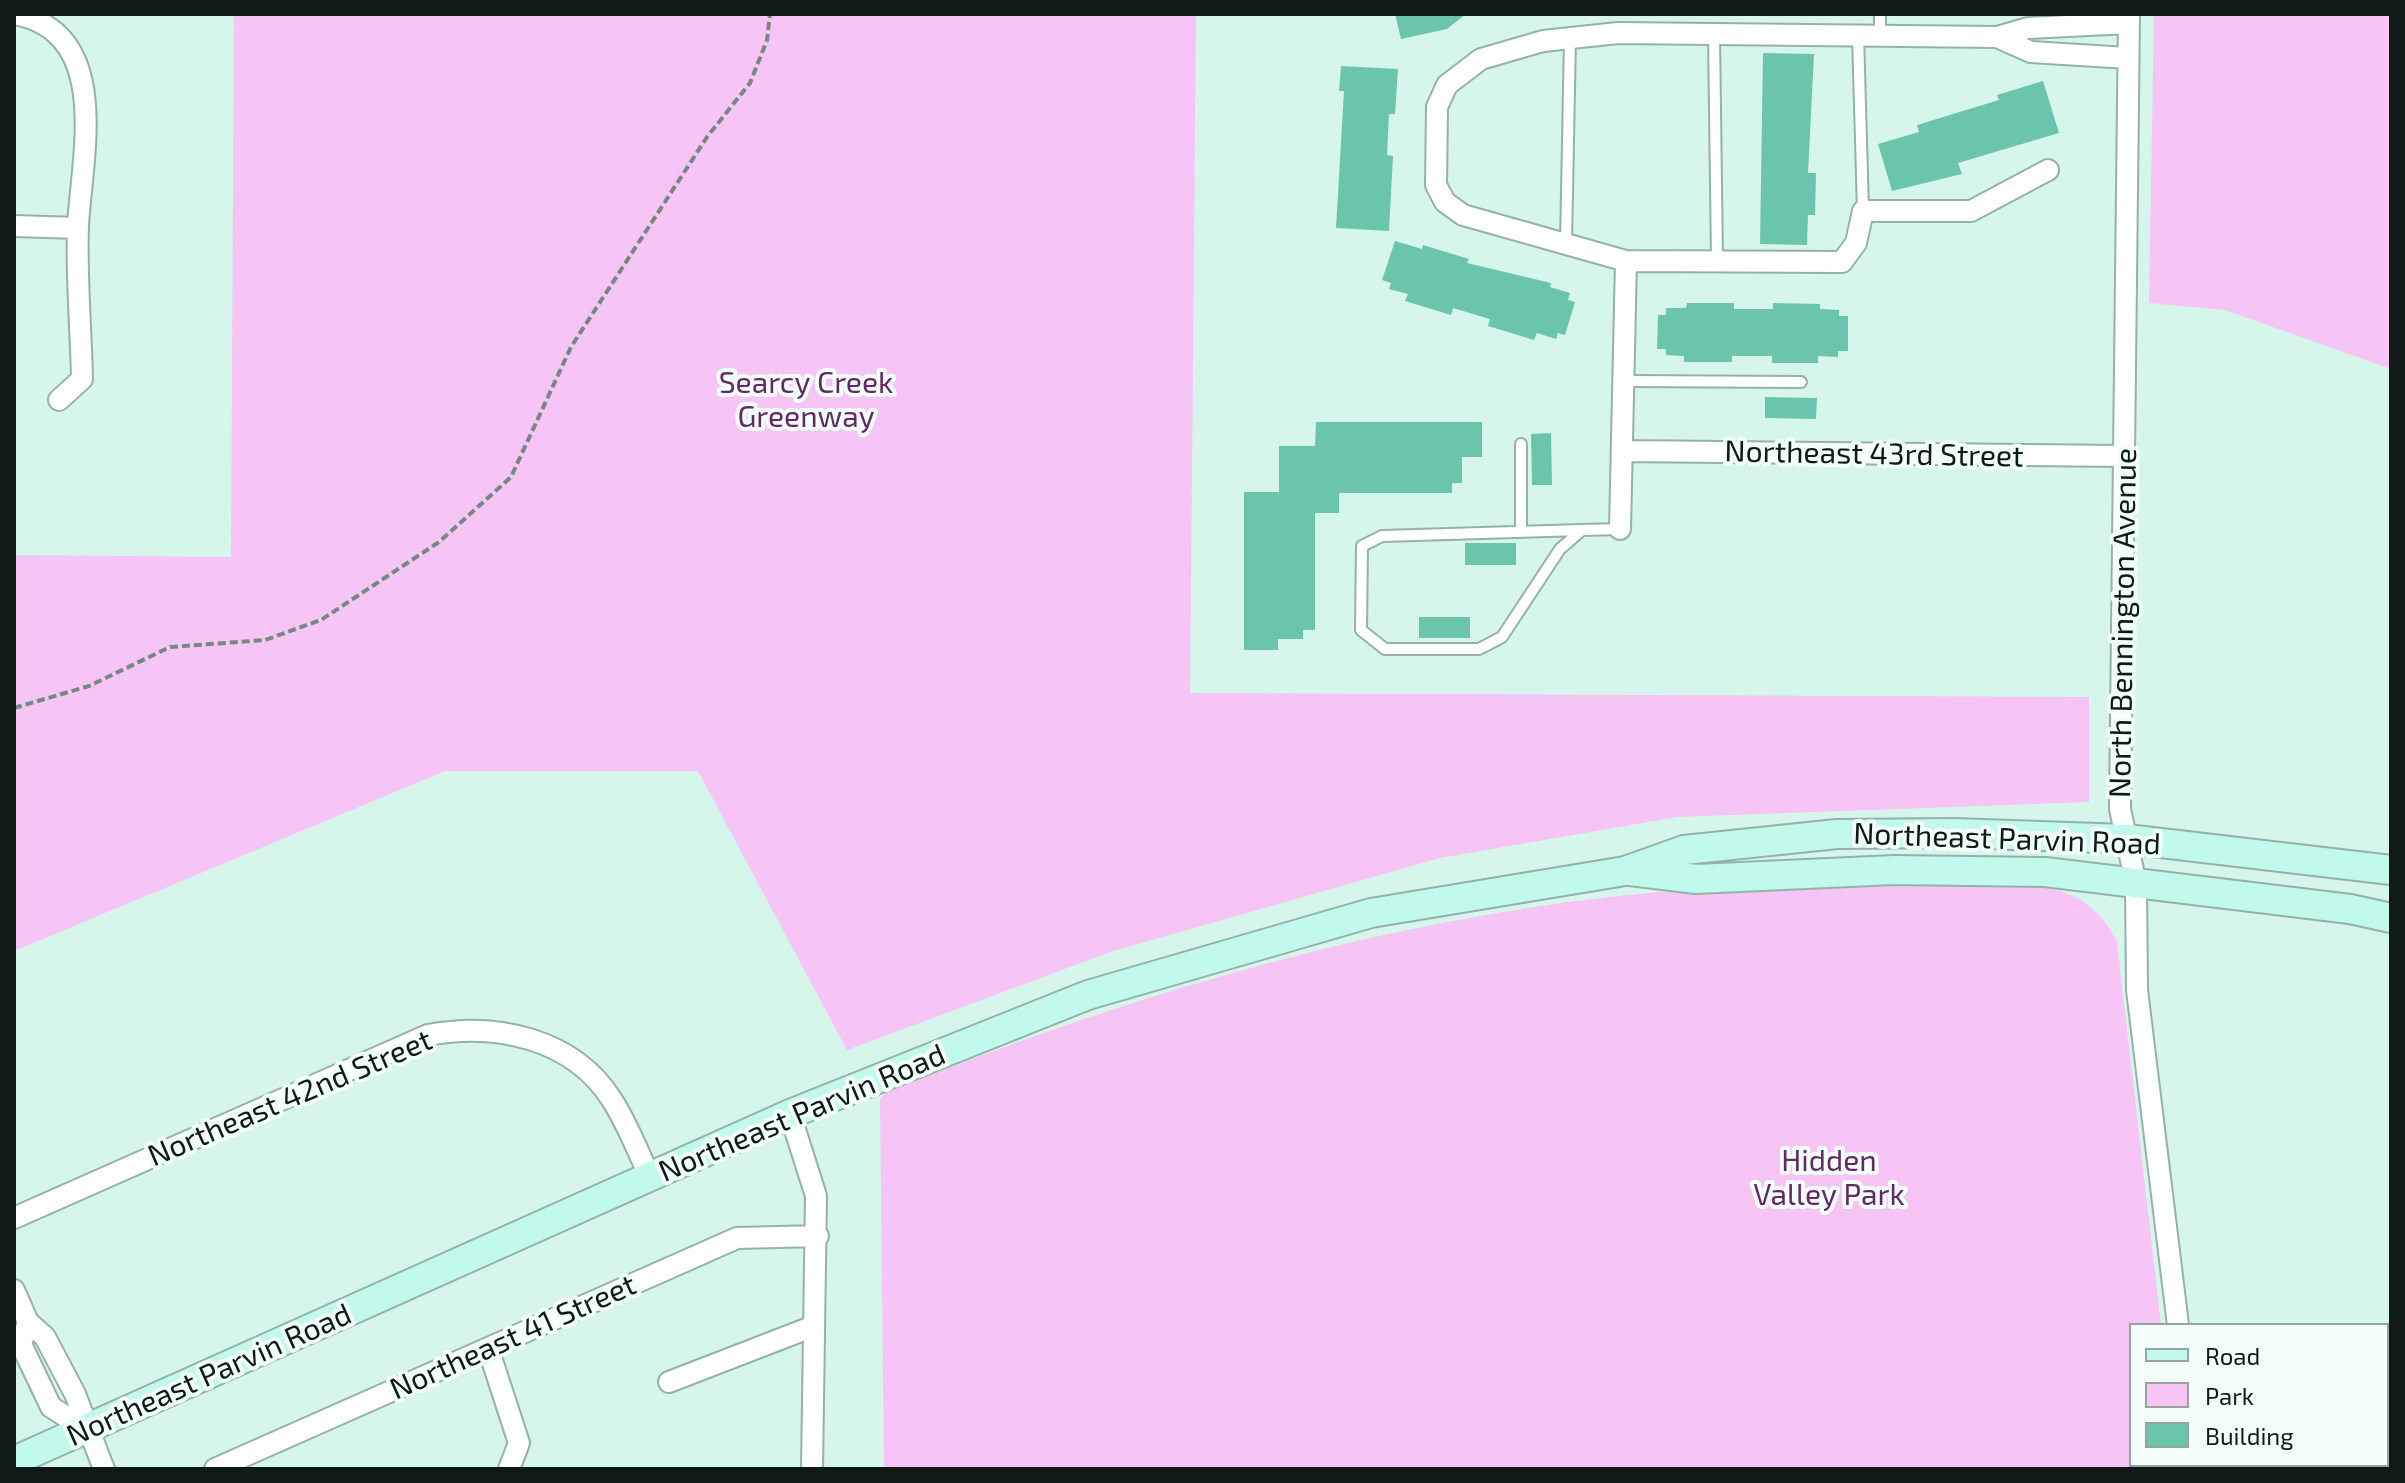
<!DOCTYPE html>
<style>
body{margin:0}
#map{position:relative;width:2405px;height:1483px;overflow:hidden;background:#d6f5eb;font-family:"Exo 2",sans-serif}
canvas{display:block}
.frame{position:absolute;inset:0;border:16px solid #0f1a17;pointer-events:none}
.legend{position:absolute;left:2129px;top:1323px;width:260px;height:144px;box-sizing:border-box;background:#f1fef9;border:2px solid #97a39f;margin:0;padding:10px 14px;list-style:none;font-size:24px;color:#0f1a17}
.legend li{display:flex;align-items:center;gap:16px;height:40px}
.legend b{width:40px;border:2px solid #97a39f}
</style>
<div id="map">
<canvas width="2405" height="1483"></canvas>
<div class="frame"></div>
<ul class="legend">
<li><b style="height:10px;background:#c1f9ed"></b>Road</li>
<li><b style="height:22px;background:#f6c5f6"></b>Park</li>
<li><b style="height:22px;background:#6bc5ad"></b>Building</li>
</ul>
</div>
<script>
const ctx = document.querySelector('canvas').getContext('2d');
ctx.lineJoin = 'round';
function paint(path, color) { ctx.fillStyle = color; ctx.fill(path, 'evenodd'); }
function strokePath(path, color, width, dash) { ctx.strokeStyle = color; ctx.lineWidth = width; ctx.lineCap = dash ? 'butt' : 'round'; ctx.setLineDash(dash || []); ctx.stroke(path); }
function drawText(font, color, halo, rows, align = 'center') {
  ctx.font = font + ' "Exo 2",sans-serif'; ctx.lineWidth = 8; ctx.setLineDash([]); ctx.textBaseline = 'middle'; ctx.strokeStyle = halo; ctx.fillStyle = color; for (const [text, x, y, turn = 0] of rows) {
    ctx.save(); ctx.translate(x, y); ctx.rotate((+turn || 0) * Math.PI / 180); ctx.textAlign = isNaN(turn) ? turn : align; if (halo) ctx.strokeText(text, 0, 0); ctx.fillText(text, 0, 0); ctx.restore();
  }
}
paint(new Path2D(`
 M 234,14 L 1196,14 L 1190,693 L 2089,697 L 2089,802 L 1677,817 L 1440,858 L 1113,951 L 847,1050 L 698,771 L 445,771 L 14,951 L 14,555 L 231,557 Z
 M 2154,14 L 2391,14 L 2391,369 L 2225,310 L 2149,303 Z
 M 1970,885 C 2032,887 2085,877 2117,942 L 2161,1325 L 2131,1325 L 2131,1465 L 2180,1465 L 2181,1469 L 884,1469 L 880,1099 L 885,1093 C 1126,996 1379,920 1638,894 C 1744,884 1863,886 1970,885 Z`), '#f6c5f6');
paint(new Path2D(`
 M 1395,14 L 1466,14 L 1447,29 L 1401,39 Z
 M 1763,53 L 1814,54 L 1808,173 L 1816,173 L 1815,215 L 1808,215 L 1807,245 L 1760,244 Z
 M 1341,66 L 1398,69 L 1395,114 L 1389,114 L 1387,155 L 1393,156 L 1389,231 L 1336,228 L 1344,91 L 1339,91 Z
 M 2043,81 L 2059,133 L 1958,163 L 1962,174 L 1892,191 L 1878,144 L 1919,132 L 1917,125 L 1999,100 L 1997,95 Z
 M 1395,241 L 1422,249 L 1423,245 L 1469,259 L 1467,263 L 1551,283 L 1550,287 L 1570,293 L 1568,300 L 1575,302 L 1565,335 L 1558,333 L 1556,339 L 1537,333 L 1534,340 L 1488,326 L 1490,319 L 1453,308 L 1451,315 L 1405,301 L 1408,294 L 1389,289 L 1391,283 L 1382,280 Z
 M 1687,303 L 1734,303 L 1734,309 L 1773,309 L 1773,303 L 1820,304 L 1820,309 L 1839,310 L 1839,316 L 1848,316 L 1848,351 L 1838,351 L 1838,357 L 1818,356 L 1818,363 L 1772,363 L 1772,356 L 1732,356 L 1732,362 L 1684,362 L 1684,356 L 1666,355 L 1666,349 L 1657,349 L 1658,315 L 1666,315 L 1666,308 L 1686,308 Z
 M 1765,397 L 1817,398 L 1816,419 L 1765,418 Z
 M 1316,422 L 1482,422 L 1482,457 L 1462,457 L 1462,483 L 1452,483 L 1452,493 L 1339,493 L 1339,513 L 1315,513 L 1315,630 L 1303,630 L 1303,639 L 1278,639 L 1278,650 L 1244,650 L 1244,492 L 1279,492 L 1279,446 L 1315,446 Z
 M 1551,433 L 1552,485 L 1532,485 L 1531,434 Z
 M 1465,543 L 1516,543 L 1516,565 L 1465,565 Z
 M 1419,617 L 1470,617 L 1470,638 L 1419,638 Z`), '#6bc5ad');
const service = new Path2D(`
 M 1880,14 L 1880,36
 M 1714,34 L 1717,261
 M 1858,35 L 1863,211
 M 1566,244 L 1570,38
 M 1623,381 L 1801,382
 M 1521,444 L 1521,531
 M 1582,530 L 1382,536 L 1362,546 L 1361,630 L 1385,649 L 1479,649 L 1502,637 L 1560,549 L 1582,530 L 1620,529
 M 2387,1453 L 2391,1454
 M 2268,1465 L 2270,1469`);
const minor = new Path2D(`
 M 14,14 C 113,32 82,155 78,225 C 76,276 81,328 82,379 L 59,400
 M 2129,14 L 2120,809 L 2136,884 L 2137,990 L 2178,1325
 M 1997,37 L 2031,52 L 2128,58
 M 2048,170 L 1971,211 L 1863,211 L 1856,243 L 1842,262 L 1626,261 L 1463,215 L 1445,202 L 1436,185 L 1437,107 L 1447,85 L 1481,59 L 1543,41 L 1618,33 L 1997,37 L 2028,28 L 2129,23
 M 14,226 L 78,228
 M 1622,451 L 2125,456
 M 1620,529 L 1626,261
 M 790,1114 L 816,1196 L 812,1469
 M 14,1218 L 428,1035 C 495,1022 573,1038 612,1100 C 627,1123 638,1152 650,1177
 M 14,1290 L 28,1322 L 45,1337 L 75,1394 L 104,1469
 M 28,1322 L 21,1344 L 51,1407 L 87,1430
 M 488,1348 L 519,1443 L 509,1469
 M 669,1382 L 814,1326
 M 2196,1465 L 2197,1469
 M 215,1469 L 737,1238 L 818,1236`);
const secondary = new Path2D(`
 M 1630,871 L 1696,879 L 1894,870 L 2045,872 L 2350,909 L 2391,918
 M 14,1461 L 790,1114 L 1088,995 L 1371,913 L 1625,871 L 1684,850 L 1837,834 L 1954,833 L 2127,839 L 2391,870`);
strokePath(service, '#94b2a9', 14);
strokePath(minor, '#94b2a9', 24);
strokePath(secondary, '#94b2a9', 32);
strokePath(new Path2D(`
 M 14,708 L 89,686 L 170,647 L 265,640 L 321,620 L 439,542 L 511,477 L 571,347 L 707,137 L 750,83 L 767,40 L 770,14`), '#748982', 4, [8, 4]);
strokePath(service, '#fff', 10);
strokePath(minor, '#fff', 20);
strokePath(secondary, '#c1f9ed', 28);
drawText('30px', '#662767', '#f1fef9', [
 ["Searcy Creek",806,383],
 ["Greenway",806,417],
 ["Hidden",1829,1161],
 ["Valley Park",1829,1195]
]);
drawText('30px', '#0f1a17', '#f1fef9', [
 ["Northeast 43rd Street",1874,454,1],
 ["North Bennington Avenue",2123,623,-89],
 ["Northeast Parvin Road",2007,839,2],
 ["Northeast 42nd Street",290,1098,-23],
 ["Northeast Parvin Road",802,1113,-23],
 ["Northeast 41 Street",513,1337,-24],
 ["Northeast Parvin Road",209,1375,-24]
]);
</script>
